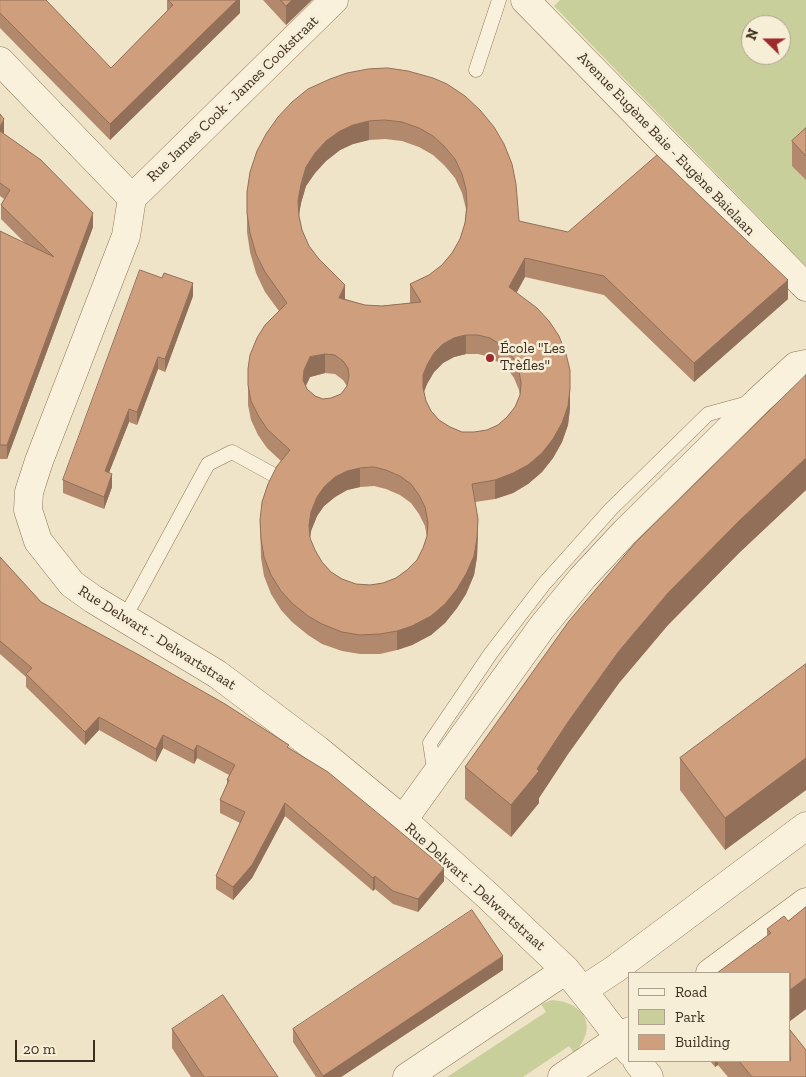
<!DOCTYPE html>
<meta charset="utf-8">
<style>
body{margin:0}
#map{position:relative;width:806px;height:1077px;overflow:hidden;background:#f0e4c8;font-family:"Zilla Slab",serif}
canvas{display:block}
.legend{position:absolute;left:628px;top:972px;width:162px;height:90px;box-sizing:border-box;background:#f7eed8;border:1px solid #ada18e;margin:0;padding:6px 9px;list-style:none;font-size:15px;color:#3d2e20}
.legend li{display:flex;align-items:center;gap:10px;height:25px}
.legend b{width:25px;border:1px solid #ada18e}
.north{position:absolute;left:741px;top:15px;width:50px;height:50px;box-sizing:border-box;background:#f7eed8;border:1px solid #ada18e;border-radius:50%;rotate:292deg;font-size:14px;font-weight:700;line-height:20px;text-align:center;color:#3d2e20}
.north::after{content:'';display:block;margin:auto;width:18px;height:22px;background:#9e2a2b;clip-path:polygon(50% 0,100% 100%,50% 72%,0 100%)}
.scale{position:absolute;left:15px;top:1040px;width:80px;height:22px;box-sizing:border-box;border:2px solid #3d2e20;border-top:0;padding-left:6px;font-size:15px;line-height:18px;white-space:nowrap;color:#3d2e20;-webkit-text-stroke:4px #f7eed8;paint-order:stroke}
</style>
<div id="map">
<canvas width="806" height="1077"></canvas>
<ul class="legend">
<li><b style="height:6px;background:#faf1dc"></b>Road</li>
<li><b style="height:14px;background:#c9cf9b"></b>Park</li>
<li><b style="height:14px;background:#cf9f7d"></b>Building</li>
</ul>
<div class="north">N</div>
<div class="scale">20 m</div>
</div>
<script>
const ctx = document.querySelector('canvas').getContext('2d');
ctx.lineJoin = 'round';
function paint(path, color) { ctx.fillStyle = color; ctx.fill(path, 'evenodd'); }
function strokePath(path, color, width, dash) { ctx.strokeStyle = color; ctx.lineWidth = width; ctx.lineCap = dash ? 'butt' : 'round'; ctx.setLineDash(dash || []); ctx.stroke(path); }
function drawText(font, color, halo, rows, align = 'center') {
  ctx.font = font + ' "Zilla Slab",serif'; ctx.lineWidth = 5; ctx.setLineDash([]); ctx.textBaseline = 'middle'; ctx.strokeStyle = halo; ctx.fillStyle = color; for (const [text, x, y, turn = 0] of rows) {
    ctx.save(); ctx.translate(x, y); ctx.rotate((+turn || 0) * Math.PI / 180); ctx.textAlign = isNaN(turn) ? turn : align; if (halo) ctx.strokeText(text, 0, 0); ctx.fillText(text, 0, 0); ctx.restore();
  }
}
paint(new Path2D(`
 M 560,0 L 806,0 L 806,266 L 554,6 ZM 751,25 L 781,25 L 781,55 L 751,55 Z
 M 552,1000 C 585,1002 599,1028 574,1053 L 569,1046 L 523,1077 L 447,1077 L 546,1012 L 541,1004 Z`), '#c9cf9b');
const lane = new Path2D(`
 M 476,70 L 499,0
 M 124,618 L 135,599 L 208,464 L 232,452 L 274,475
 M 435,775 L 430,743 L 491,653 L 544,584 L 611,509 L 708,414 L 748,403`);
const street = new Path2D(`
 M 525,0 L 806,287
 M 0,61 L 132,198 L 126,236 L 39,461 L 29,492 L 28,510 L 38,541 L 72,584 L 93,599 L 217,674 L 318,750 L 403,820 L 487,895 L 566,970 L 594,1005 L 630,1052
 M 132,198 L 334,0
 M 403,820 L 542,627 L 583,577 L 625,532 L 758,401 L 796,366 L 806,364
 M 710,973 L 806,902
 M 583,990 L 615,969 L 806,826
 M 637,1061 L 649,1077
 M 407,1077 L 566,970
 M 562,1077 L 630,1031`);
strokePath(lane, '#8d765c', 15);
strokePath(street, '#8d765c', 29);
strokePath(lane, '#faf1dc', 14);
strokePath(street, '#faf1dc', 28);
paint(new Path2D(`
 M 0,0 L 111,68 L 167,11 L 167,0 L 240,0 L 240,13 L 110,140 L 0,28 Z
 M 263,0 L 312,0 L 286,25 Z
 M 368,69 L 519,221 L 788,299 L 694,382 L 604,295 L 525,277 L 516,293 L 570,408 L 568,425 L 562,442 L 553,458 L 542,472 L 528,484 L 513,493 L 495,499 L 475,502 L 478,538 L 477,557 L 474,575 L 466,594 L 457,608 L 445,623 L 431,635 L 412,645 L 397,650 L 380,654 L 360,654 L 342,651 L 322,644 L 308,635 L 292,622 L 281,610 L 271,594 L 264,576 L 261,558 L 260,520 L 281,461 L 267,448 L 258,435 L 251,420 L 248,405 L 248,369 L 279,311 L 265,292 L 256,273 L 250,252 L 247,232 L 247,192 ZM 385,139 L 402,141 L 419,147 L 433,155 L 444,165 L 455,178 L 462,193 L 466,209 L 465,223 L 460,239 L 452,253 L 442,265 L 429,275 L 410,284 L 410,303 L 382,306 L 365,305 L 345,299 L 309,246 L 302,230 L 299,215 L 301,203 L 306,186 L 315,173 L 326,161 L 340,150 L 353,144 L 369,140 ZM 466,354 L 478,354 L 490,357 L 507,368 L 514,378 L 519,390 L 520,395 L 515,407 L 507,417 L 498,425 L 487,430 L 474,432 L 462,432 L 450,427 L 439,420 L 431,411 L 426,401 L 424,392 L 427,384 L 434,372 L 443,363 L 454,357 ZM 325,373 L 335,374 L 343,380 L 347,386 L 341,394 L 331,398 L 323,399 L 315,396 L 307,389 L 306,386 L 310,377 ZM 374,486 L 386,489 L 400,495 L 411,503 L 419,514 L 425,526 L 427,537 L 423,548 L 417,560 L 407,570 L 396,578 L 383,583 L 370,585 L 356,584 L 342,579 L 331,572 L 322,562 L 315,550 L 310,538 L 311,531 L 317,516 L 324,506 L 335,497 L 347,490 L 360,487 Z
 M 0,114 L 4,134 L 93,227 L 7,459 L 0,459 L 0,231 L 26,244 L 1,219 L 1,205 L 4,199 L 0,196 Z
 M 806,128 L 806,180 L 792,166 L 792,141 Z
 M 193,296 L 165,372 L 158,369 L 137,425 L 129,422 L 109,472 L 112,487 L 104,509 L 63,493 L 63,480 Z
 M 806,375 L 806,490 L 739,553 L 668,625 L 619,683 L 568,754 L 539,798 L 539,803 L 511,837 L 465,799 L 465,767 Z
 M 0,557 L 41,602 L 289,748 L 444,881 L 418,912 L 393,904 L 375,889 L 373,891 L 285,816 L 252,878 L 233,900 L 216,889 L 216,876 L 240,823 L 220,813 L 220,800 L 227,784 L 227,780 L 229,775 L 197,758 L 194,764 L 163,748 L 156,762 L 99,730 L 85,745 L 26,687 L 26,677 L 0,654 Z
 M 806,664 L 806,790 L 725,850 L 680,790 L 680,758 Z
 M 806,907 L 806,1009 L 790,1021 L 790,973 L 767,936 L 767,929 L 788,921 Z
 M 503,970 L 341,1077 L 316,1077 L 293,1042 L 293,1029 Z
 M 172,1029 L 278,1077 L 191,1077 L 172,1048 Z
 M 710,1061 L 790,1061 L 806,1077 L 728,1077 L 718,1065 L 715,1067 Z`), '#b2896c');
paint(new Path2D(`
 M 237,0 L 240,0 L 240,13 L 110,140 L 110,124 Z
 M 292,0 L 312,0 L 286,25 L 286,6 Z
 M 4,119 L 4,133 L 0,141 L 0,127 Z
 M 369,121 L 369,140 L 353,144 L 340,150 L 326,161 L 315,173 L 306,186 L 301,203 L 298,220 L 298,201 L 301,184 L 306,167 L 315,153 L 326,141 L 340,131 L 353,125 Z
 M 93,213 L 93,227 L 7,459 L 7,445 Z
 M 525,258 L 525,277 L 509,307 L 509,287 Z
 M 788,280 L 788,299 L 694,382 L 694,363 Z
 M 193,283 L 193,296 L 165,372 L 165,359 Z
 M 345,285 L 345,304 L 339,298 Z
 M 466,335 L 466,354 L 454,357 L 443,363 L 434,372 L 427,384 L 423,394 L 423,407 L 423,375 L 427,365 L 434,353 L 443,344 L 454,338 Z
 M 325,354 L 325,373 L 310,377 L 304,389 L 303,380 L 304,370 L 310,357 Z
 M 158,357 L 158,369 L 137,425 L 137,412 Z
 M 570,389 L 570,408 L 568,425 L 562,442 L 553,458 L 542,472 L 528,484 L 513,493 L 495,499 L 495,480 Z
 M 129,409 L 129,422 L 105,483 L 105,471 Z
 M 806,458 L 806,490 L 739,553 L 668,625 L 619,683 L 568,754 L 539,798 L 539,803 L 511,837 L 511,805 L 537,769 L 568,722 L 619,651 L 668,593 L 739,521 Z
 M 360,468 L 360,487 L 347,490 L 335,497 L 324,506 L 317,516 L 311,531 L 309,544 L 309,525 L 311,512 L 317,497 L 324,487 L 335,477 L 347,471 Z
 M 112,474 L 112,487 L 104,509 L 104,497 Z
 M 478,519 L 477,557 L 474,575 L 466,594 L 457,608 L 445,623 L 431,635 L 412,645 L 397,650 L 397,631 Z
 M 99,717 L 99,730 L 85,745 L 85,732 Z
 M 163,735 L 163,748 L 156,762 L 156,749 Z
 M 197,745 L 197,758 L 194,764 L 194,751 Z
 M 806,758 L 806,790 L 725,850 L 725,818 Z
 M 285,803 L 285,816 L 252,878 L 233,900 L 233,887 Z
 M 444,868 L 444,881 L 418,912 L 418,899 Z
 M 375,876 L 375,889 L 373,891 L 373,878 Z
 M 503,956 L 503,970 L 341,1077 L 323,1077 L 323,1076 Z
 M 806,978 L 806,1009 L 790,1021 L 790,990 Z
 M 715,1061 L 718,1061 L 718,1065 L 715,1067 Z`), '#916f58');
const building = new Path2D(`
 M 0,0 L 46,0 L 111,68 L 173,5 L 168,0 L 237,0 L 110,124 L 0,13 Z
 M 281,0 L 292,0 L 286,6 Z
 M 388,68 L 408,71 L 433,78 L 447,84 L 465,96 L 480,110 L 494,127 L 504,144 L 512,164 L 516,184 L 519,221 L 568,232 L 657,155 L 788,280 L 694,363 L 604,276 L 525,258 L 509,287 L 537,308 L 549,321 L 559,336 L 566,354 L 570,370 L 570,389 L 568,406 L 562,423 L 553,439 L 542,453 L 528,465 L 513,473 L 495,480 L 472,484 L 478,519 L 477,538 L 474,556 L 466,574 L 457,589 L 445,604 L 431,616 L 412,626 L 397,631 L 380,634 L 360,635 L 342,632 L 322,624 L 308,616 L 292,603 L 281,591 L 271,575 L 264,557 L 261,539 L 260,520 L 262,502 L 268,484 L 277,466 L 290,450 L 267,429 L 258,415 L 251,401 L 248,385 L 248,369 L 250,355 L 257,338 L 265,325 L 287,303 L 265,272 L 256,254 L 250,233 L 247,213 L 247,192 L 250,172 L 257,151 L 266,134 L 278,117 L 292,102 L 308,89 L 330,79 L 347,73 L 368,69 ZM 385,120 L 402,122 L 419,128 L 433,136 L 444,146 L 455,159 L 462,174 L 466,189 L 467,206 L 465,223 L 460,239 L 452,253 L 442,265 L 429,275 L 410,284 L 421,302 L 382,306 L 365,305 L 339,298 L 345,285 L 319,259 L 309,246 L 302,230 L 299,216 L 298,201 L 301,184 L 306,167 L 315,153 L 326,141 L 340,131 L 353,125 L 369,121 ZM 466,335 L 478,335 L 490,338 L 507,349 L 514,359 L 519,371 L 521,383 L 520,395 L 515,407 L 507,417 L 498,425 L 487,430 L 474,432 L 462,432 L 450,427 L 439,420 L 431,411 L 426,401 L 423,388 L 423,375 L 427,365 L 434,353 L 443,344 L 454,338 ZM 325,354 L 335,355 L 343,361 L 348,368 L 349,376 L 347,386 L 341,394 L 331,398 L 323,399 L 315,396 L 307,389 L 303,380 L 304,370 L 310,357 ZM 374,467 L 386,470 L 400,476 L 411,484 L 419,495 L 425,507 L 428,522 L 427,536 L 423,548 L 417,560 L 407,570 L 396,578 L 383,583 L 370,585 L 356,584 L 342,579 L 331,572 L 322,562 L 315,550 L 310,538 L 309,525 L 311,512 L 317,497 L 324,487 L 335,477 L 347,471 L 360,468 Z
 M 0,114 L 4,119 L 0,127 Z
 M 806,128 L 806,156 L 792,141 Z
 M 0,131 L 41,160 L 93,213 L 7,445 L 0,445 L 0,231 L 54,257 L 1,205 L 10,190 L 0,183 Z
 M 140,270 L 162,278 L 164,273 L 193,283 L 165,359 L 158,357 L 137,412 L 129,409 L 105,471 L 112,474 L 104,497 L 63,480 Z
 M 806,375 L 806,458 L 739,521 L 668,593 L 619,651 L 568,722 L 537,769 L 539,771 L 511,805 L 465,767 L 569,621 L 636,542 Z
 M 0,557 L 41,602 L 139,655 L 225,704 L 289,745 L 287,747 L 328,772 L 444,868 L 418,899 L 393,891 L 375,876 L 373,878 L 285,803 L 252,865 L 233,887 L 216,876 L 245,812 L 220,800 L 229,780 L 227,780 L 235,765 L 197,745 L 194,751 L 163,735 L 156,749 L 99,717 L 85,732 L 26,674 L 32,668 L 0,641 Z
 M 806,664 L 806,758 L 725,818 L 680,758 Z
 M 806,907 L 806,978 L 790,990 L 790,973 L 717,973 L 771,933 L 767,929 L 784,916 L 788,921 Z
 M 472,910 L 503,956 L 323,1076 L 293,1029 Z
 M 223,995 L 278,1077 L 204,1077 L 172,1029 Z
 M 790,1030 L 806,1050 L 806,1077 L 752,1077 L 739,1061 L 790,1061 Z`);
paint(building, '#cf9f7d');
strokePath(building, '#916f58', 1);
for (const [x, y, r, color] of [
 [490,358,5,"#9e2a2b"]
]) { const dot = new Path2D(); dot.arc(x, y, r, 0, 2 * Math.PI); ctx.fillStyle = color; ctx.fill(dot); strokePath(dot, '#f7eed8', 2); }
drawText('15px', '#3d2e20', '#f7eed8', [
 ["Rue James Cook - James Cookstraat",233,99,-44],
 ["Avenue Eugène Baie - Eugène Baielaan",666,144,46],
 ["Rue Delwart - Delwartstraat",157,638,32],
 ["Rue Delwart - Delwartstraat",475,887,42]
]);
drawText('15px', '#3d2e20', '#f7eed8', [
 ["École \"Les",500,349],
 ["Trèfles\"",500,366]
], 'left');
</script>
